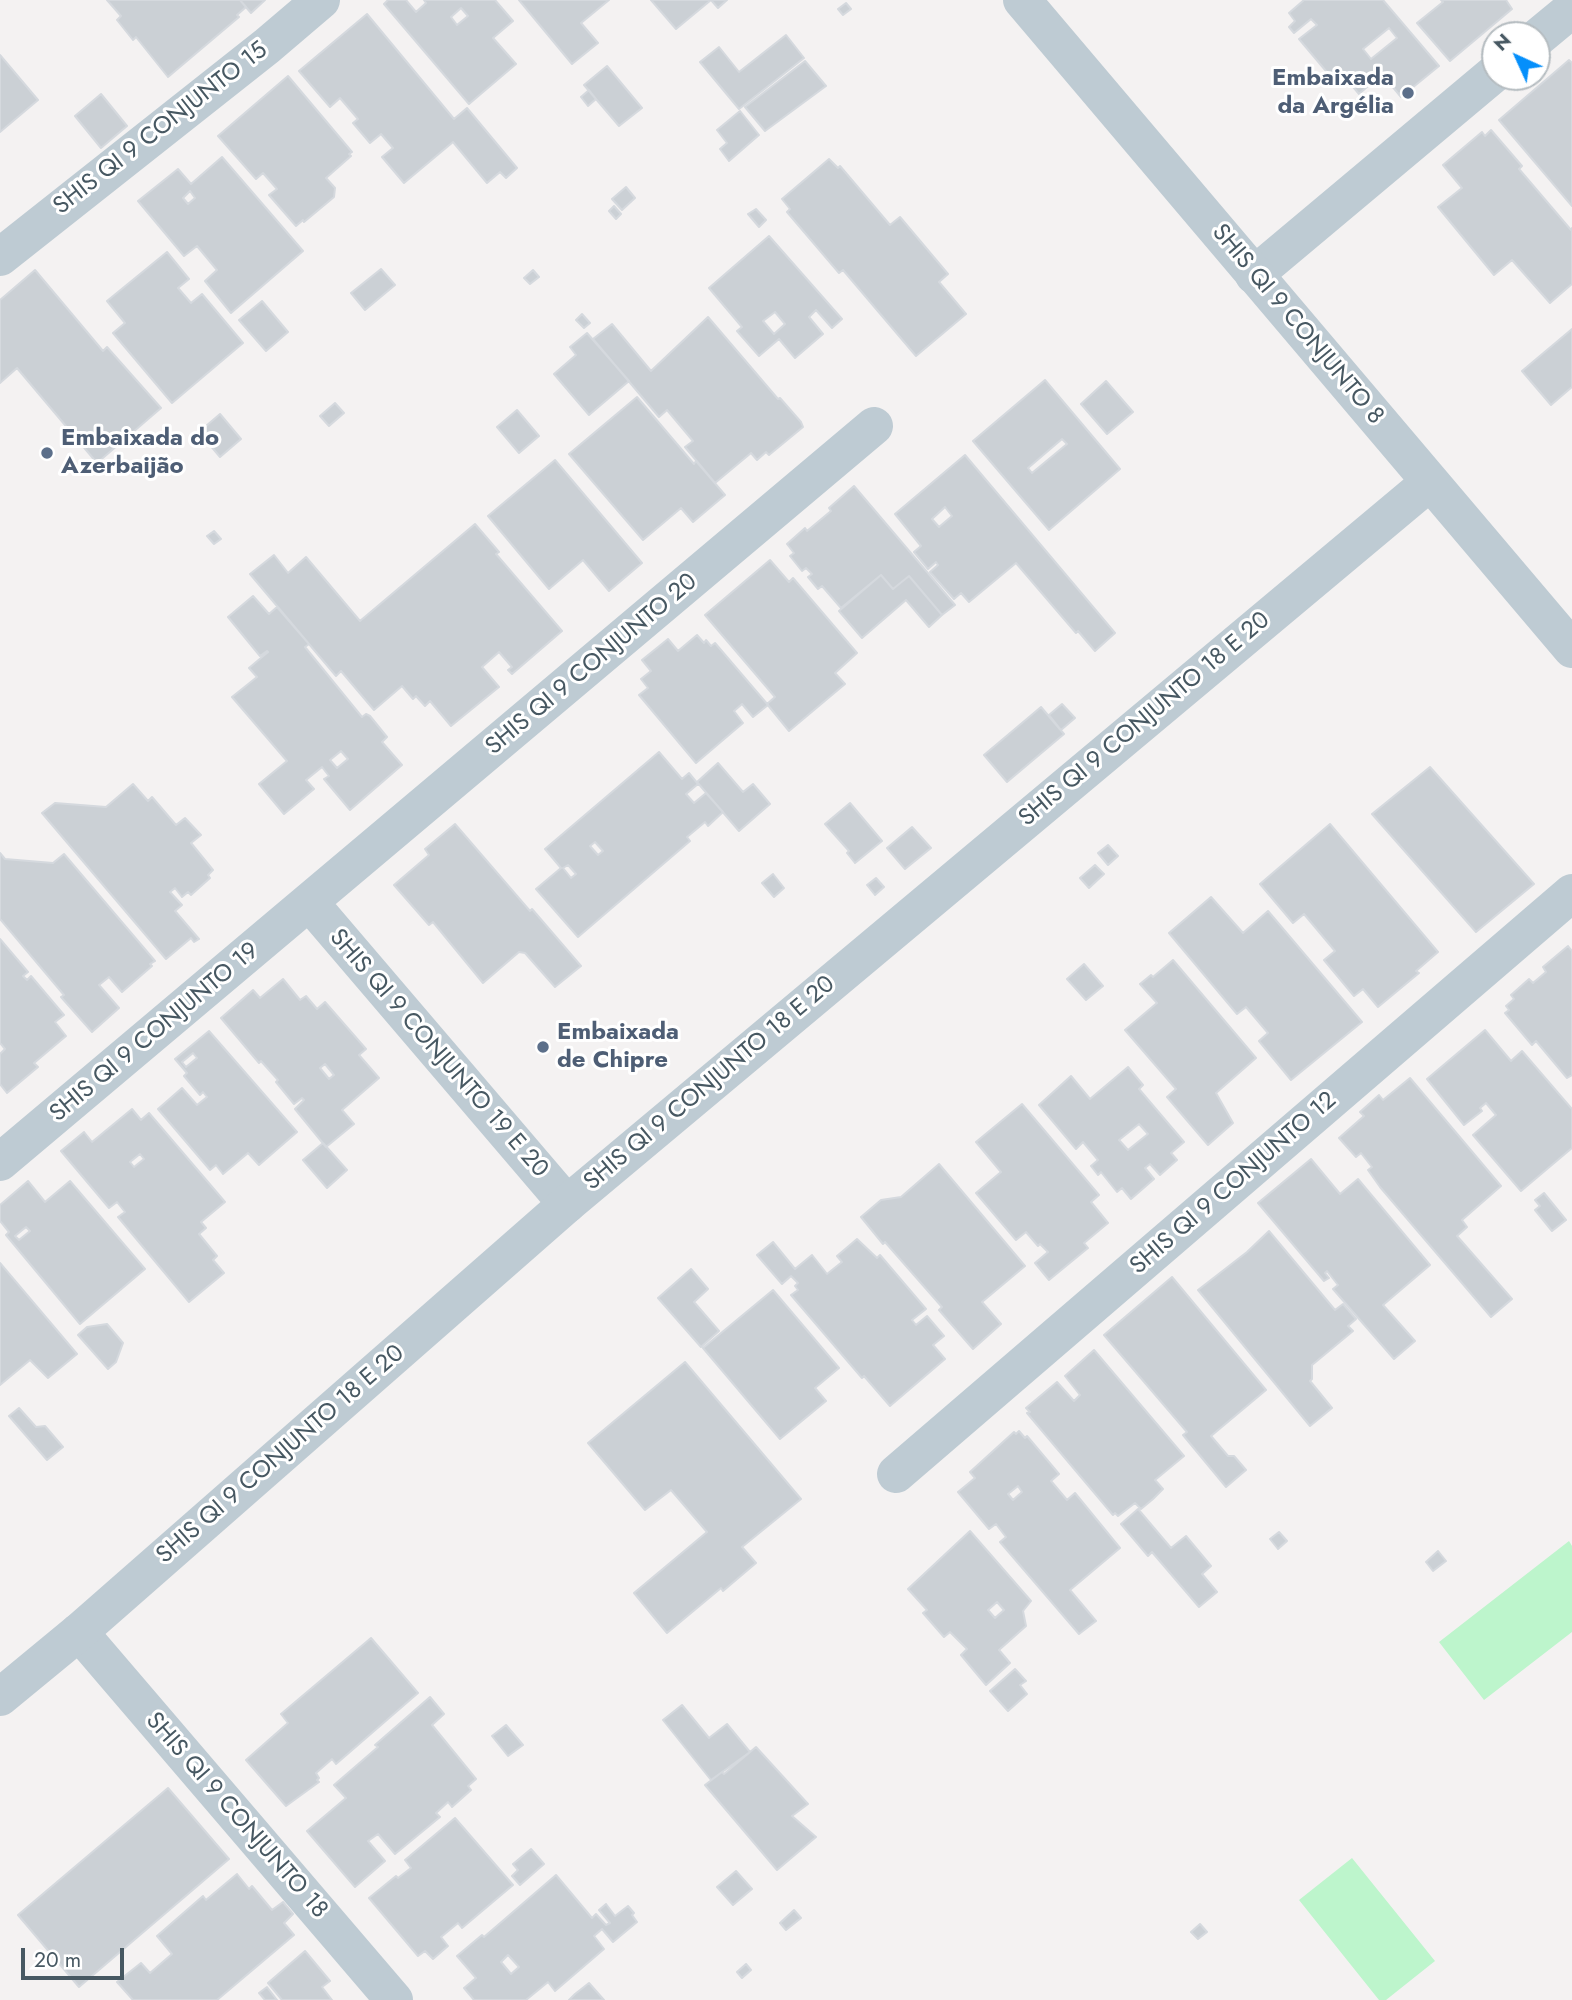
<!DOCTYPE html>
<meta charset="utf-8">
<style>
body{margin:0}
#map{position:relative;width:1572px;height:2000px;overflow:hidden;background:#f4f2f2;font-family:Jost,sans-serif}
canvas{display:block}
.north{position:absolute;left:1481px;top:21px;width:70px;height:70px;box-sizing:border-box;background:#fff;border:2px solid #b5bcc0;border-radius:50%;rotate:315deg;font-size:19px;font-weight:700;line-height:28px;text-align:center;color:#475862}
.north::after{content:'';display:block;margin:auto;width:24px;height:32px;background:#058ffb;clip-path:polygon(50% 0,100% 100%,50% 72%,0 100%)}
.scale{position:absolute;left:21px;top:1948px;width:103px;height:32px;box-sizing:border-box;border:4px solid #475862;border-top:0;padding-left:9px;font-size:21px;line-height:24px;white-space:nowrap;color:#475862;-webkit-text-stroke:5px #fff;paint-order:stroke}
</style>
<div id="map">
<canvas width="1572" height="2000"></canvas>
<div class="north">N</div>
<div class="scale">20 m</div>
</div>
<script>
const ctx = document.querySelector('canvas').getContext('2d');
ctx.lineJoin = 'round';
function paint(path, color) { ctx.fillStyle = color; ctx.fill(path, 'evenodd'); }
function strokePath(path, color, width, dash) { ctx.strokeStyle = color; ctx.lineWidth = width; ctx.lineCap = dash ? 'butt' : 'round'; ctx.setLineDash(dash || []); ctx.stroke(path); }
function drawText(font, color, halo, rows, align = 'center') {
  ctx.font = font + ' Jost,sans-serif'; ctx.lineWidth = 6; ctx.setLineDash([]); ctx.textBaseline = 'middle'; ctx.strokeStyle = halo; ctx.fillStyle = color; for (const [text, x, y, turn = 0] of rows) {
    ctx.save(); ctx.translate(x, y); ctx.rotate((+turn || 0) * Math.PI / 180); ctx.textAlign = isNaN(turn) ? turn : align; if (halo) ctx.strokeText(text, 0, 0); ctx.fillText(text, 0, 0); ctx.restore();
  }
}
paint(new Path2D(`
 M 1569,1541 L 1572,1546 L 1572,1632 L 1484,1700 L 1439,1642 Z
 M 1352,1858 L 1435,1961 L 1386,2000 L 1379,2000 L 1299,1900 Z`), '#bdf5cc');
const building = new Path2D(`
 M 107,0 L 240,0 L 246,7 L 237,15 L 239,17 L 168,77 L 136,37 L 133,40 L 117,20 L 121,16 Z
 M 240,0 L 265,0 L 251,13 Z
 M 388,0 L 406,0 L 416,12 L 426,3 L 424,0 L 495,0 L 513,21 L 493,38 L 516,64 L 469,104 L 384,4 ZM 461,8 L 468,16 L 457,25 L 451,17 Z
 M 519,0 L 609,0 L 581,23 L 598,43 L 572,64 Z
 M 651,0 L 727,0 L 718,8 L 711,0 L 676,29 Z
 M 1304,0 L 1383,0 L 1439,66 L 1401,97 L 1382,74 L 1359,94 L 1339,70 L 1331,77 L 1299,39 L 1317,25 L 1311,19 L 1294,33 L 1289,27 L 1295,21 L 1289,13 ZM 1389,28 L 1397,38 L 1371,59 L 1363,49 Z
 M 1441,0 L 1506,0 L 1512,9 L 1450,61 L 1417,23 L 1443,2 Z
 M 846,3 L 851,9 L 843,15 L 838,9 Z
 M 367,14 L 454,119 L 467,108 L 517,168 L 506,178 L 500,172 L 487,183 L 453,142 L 404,183 L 382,157 L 393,148 L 381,134 L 370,143 L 353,123 L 358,119 L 340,98 L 330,107 L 299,71 Z
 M 786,35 L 804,58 L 739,109 L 700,62 L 719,47 L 739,72 Z
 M 0,55 L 38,100 L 0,132 Z
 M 1569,60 L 1572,63 L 1572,206 L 1499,120 Z
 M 805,61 L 826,86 L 765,131 L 745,107 Z
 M 607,66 L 642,108 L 619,126 L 584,85 Z
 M 288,76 L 352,152 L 349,154 L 351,156 L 326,178 L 335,188 L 334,197 L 304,222 L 303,220 L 296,226 L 269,195 L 277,189 L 263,173 L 256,179 L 218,136 Z
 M 589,90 L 596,99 L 588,106 L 581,97 Z
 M 101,94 L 127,126 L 101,148 L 75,116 Z
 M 740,111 L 759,135 L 729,161 L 720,149 L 727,143 L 717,130 Z
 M 1491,130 L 1522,166 L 1519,169 L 1571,230 L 1572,228 L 1572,284 L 1550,303 L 1512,260 L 1494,275 L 1438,207 L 1462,188 L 1443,165 L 1482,132 L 1485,136 Z
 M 222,157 L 303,251 L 231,313 L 205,281 L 217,270 L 197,246 L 184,256 L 138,201 L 178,169 L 191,184 ZM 190,191 L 195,198 L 188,204 L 183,198 Z
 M 829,159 L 838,168 L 840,166 L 890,225 L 900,217 L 948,274 L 939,282 L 966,314 L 916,356 L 843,270 L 839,273 L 787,212 L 790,209 L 782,199 Z
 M 626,187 L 635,198 L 622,210 L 612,199 Z
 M 614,206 L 621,214 L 616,219 L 609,211 Z
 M 756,209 L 766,220 L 759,227 L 748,214 Z
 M 769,236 L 842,319 L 832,328 L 816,310 L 809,317 L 823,334 L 795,358 L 779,339 L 759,356 L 737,331 L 742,327 L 709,288 ZM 775,312 L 785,324 L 774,334 L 763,321 Z
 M 167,252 L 189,279 L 178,288 L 191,303 L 202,294 L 243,343 L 172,403 L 113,333 L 125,323 L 107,301 Z
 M 381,269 L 395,285 L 365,310 L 351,293 Z
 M 35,270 L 103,351 L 107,347 L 161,408 L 97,463 L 17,368 L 0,383 L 0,300 Z
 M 533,270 L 539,277 L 530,284 L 524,278 Z
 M 262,301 L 288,332 L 266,351 L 239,320 Z
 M 582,314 L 590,323 L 584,328 L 576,320 Z
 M 708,317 L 778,399 L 780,398 L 801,422 L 803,427 L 769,455 L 766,452 L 757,460 L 751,453 L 715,483 L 685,447 L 693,441 L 667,410 L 659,417 L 593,339 L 612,324 L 651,371 Z
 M 1572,329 L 1572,387 L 1551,405 L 1522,371 Z
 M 587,333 L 629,381 L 589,415 L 554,374 L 576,355 L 570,347 Z
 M 1045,380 L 1120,469 L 1049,530 L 973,441 ZM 1062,439 L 1067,444 L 1032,473 L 1028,468 Z
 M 1106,381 L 1133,412 L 1107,434 L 1081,404 Z
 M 637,397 L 694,464 L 696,461 L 725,495 L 693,522 L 681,508 L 643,540 L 569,454 Z
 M 335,403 L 344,413 L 329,426 L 320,416 Z
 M 517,410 L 539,436 L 519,453 L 497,427 Z
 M 220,414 L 241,439 L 220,457 L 199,432 Z
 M 965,455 L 1115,633 L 1095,651 L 1078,631 L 1076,633 L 1016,563 L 969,602 L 961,593 L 954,599 L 930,572 L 938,565 L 936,562 L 928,569 L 914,552 L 921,546 L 895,514 ZM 945,507 L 952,516 L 939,527 L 932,519 Z
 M 555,460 L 642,563 L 609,591 L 583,560 L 549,589 L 488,516 Z
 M 854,486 L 955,605 L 942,615 L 909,576 L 893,589 L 881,575 L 841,608 L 822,586 L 818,589 L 808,577 L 812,574 L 806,568 L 802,571 L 790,556 L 794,553 L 787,544 L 805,528 L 807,531 L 831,511 L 829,508 Z
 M 475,524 L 499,552 L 496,554 L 562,631 L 512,674 L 508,670 L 512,667 L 499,652 L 482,667 L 499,687 L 451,726 L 430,701 L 425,706 L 416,696 L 413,699 L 402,686 L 374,710 L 341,671 L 336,676 L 250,574 L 274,555 L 288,573 L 306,557 L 360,621 Z
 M 214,531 L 221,539 L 214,544 L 207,536 Z
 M 770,560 L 789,582 L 793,578 L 857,653 L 835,673 L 845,684 L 789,731 L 767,704 L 775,697 L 705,615 Z
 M 881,575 L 893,589 L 909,576 L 942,615 L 929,627 L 906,600 L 862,638 L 839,611 Z
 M 253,596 L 269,614 L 277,607 L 309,644 L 305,647 L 362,717 L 366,714 L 370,716 L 387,737 L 382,742 L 402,765 L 350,810 L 324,779 L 329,776 L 322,767 L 306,780 L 314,789 L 284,814 L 259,784 L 287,761 L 232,697 L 257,677 L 249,668 L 268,652 L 267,651 L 260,656 L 228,617 ZM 341,751 L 348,759 L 337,768 L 330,760 Z
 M 697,635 L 704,643 L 706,640 L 711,646 L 715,643 L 768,705 L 753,717 L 742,704 L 734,711 L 743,723 L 696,763 L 639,695 L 648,688 L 641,679 L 651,671 L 642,660 L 668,639 L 678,651 Z
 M 1062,704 L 1075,718 L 1061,730 L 1049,715 Z
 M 1041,707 L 1064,734 L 1007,782 L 984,755 Z
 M 659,752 L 682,779 L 689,773 L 698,784 L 686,794 L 694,803 L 706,793 L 723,812 L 708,826 L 705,822 L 687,837 L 690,841 L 578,937 L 536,889 L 561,868 L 545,849 ZM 595,842 L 603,851 L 598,855 L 590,846 ZM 568,865 L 576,874 L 571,878 L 563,868 Z
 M 718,763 L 743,792 L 753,784 L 770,804 L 739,831 L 697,782 Z
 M 1430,767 L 1534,884 L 1476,932 L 1372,814 Z
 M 133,784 L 148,801 L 152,797 L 176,825 L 185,818 L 201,835 L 191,843 L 213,870 L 208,875 L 210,878 L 191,895 L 188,892 L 182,897 L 175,888 L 170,892 L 182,905 L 175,911 L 199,939 L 194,942 L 191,938 L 166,959 L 42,813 L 55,803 L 106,807 Z
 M 850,803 L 882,841 L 855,863 L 847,853 L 849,851 L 825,824 Z
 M 455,824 L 530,911 L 532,909 L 581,966 L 555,987 L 525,953 L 519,952 L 483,983 L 433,922 L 429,925 L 394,885 L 429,855 L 425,849 Z
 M 1330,824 L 1438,952 L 1416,971 L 1419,973 L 1378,1007 L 1363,989 L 1354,996 L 1324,960 L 1335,951 L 1304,914 L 1293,923 L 1260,884 Z
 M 912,827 L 931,848 L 905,869 L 887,848 Z
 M 1108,845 L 1118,856 L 1108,865 L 1098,853 Z
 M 0,853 L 5,859 L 53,863 L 64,854 L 155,961 L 150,964 L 152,966 L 122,992 L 109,977 L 99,985 L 119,1008 L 92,1032 L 61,997 L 64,995 L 0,919 Z
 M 1095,865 L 1104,874 L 1089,888 L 1080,878 Z
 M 773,874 L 784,888 L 774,897 L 762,883 Z
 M 876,878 L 884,887 L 875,895 L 867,885 Z
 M 1211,897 L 1243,933 L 1268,911 L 1362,1022 L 1291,1080 L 1259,1041 L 1268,1033 L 1246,1007 L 1237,1014 L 1169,933 Z
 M 0,939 L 28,972 L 23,976 L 27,980 L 31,976 L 64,1015 L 55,1022 L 66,1036 L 34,1063 L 38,1067 L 7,1093 L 0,1084 L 0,1054 L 5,1049 L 0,1043 Z
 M 1568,946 L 1572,951 L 1572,1075 L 1567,1078 L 1536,1041 L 1532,1045 L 1505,1013 L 1509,1010 L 1506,1006 L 1514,999 L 1511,995 L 1529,979 L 1533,983 L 1546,972 L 1543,967 Z
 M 1173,960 L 1256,1058 L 1216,1093 L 1233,1123 L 1208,1145 L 1167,1097 L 1176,1089 L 1125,1030 L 1157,1003 L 1140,984 L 1151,975 L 1153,977 Z
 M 1084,964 L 1103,986 L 1086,1000 L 1067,979 Z
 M 283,979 L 300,1000 L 306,996 L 317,1009 L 325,1002 L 366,1049 L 359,1055 L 379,1078 L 342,1110 L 354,1124 L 326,1147 L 295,1109 L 304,1100 L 302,1098 L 294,1104 L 276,1082 L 278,1080 L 261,1061 L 259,1063 L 221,1018 L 253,990 L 260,998 ZM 325,1064 L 334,1075 L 329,1079 L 320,1068 Z
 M 1485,1030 L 1511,1061 L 1522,1051 L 1572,1109 L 1572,1148 L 1521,1191 L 1473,1135 L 1496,1115 L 1486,1103 L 1480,1108 L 1482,1111 L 1464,1125 L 1427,1079 Z
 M 209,1031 L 297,1132 L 259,1165 L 248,1153 L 223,1174 L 216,1165 L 210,1170 L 158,1109 L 182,1088 L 197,1105 L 207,1097 L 203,1092 L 200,1095 L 184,1076 L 187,1073 L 175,1059 ZM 193,1053 L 197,1058 L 186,1067 L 182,1062 Z
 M 1128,1067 L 1143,1085 L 1139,1089 L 1184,1142 L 1171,1153 L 1177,1160 L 1160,1175 L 1150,1164 L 1145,1168 L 1154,1179 L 1131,1199 L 1122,1188 L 1117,1192 L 1101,1172 L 1098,1175 L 1091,1166 L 1098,1160 L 1083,1142 L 1076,1149 L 1039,1105 L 1071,1076 L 1090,1099 ZM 1139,1124 L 1148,1134 L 1128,1150 L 1119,1140 Z
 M 1410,1078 L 1501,1186 L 1462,1220 L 1467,1227 L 1457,1236 L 1512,1299 L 1491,1317 L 1380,1187 L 1368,1170 L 1372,1167 L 1361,1153 L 1356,1157 L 1339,1138 L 1364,1116 L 1360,1112 L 1379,1095 L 1383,1100 Z
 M 1022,1104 L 1099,1195 L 1091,1202 L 1108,1223 L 1084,1243 L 1088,1248 L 1049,1280 L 1035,1263 L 1048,1252 L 1040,1244 L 1038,1246 L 1026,1232 L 1016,1240 L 976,1193 L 1001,1172 L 976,1142 Z
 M 132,1109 L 141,1120 L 149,1113 L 225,1202 L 201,1222 L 206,1228 L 199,1234 L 217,1256 L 213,1260 L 224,1273 L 189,1302 L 118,1217 L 125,1212 L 117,1202 L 109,1208 L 61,1151 L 84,1132 L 92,1142 ZM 140,1154 L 144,1159 L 134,1167 L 130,1162 Z
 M 323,1143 L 347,1170 L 327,1188 L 303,1160 Z
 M 1311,1159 L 1340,1194 L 1358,1179 L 1430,1265 L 1383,1305 L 1415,1341 L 1394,1359 L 1333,1289 L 1338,1285 L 1327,1271 L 1325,1273 L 1329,1278 L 1324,1281 L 1258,1203 Z
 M 939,1164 L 1025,1266 L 982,1302 L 1001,1324 L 973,1349 L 939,1310 L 942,1307 L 885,1242 L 883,1244 L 861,1217 L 881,1200 L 901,1197 Z
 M 28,1181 L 45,1202 L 70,1181 L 145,1269 L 80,1324 L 6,1235 L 9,1232 L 0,1221 L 0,1205 ZM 26,1227 L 30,1231 L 19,1240 L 15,1236 Z
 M 1544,1193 L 1566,1220 L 1552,1231 L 1535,1210 L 1540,1206 L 1535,1200 Z
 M 1269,1231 L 1335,1310 L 1343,1304 L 1356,1319 L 1348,1326 L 1353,1331 L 1312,1365 L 1312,1379 L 1310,1381 L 1332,1408 L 1310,1426 L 1198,1290 L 1247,1252 Z
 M 857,1239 L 877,1258 L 880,1255 L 926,1309 L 912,1320 L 916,1325 L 927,1316 L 944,1336 L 933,1345 L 945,1359 L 890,1406 L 864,1376 L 862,1378 L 791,1295 L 798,1290 L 795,1286 L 798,1283 L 791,1276 L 782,1284 L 757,1255 L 773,1242 L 795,1269 L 812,1255 L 827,1274 L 842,1262 L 837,1256 Z
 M 0,1263 L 77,1354 L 48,1378 L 30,1360 L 0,1385 Z
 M 691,1269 L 708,1289 L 694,1302 L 719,1331 L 701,1347 L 658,1298 Z
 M 1172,1277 L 1266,1390 L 1211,1436 L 1228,1456 L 1234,1456 L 1246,1470 L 1226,1487 L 1183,1435 L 1187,1432 L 1104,1335 Z
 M 773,1290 L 839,1368 L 815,1388 L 826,1401 L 780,1439 L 703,1348 Z
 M 107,1324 L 123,1343 L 116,1362 L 108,1369 L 78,1335 L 87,1327 Z
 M 1094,1350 L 1184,1456 L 1155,1480 L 1163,1489 L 1153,1499 L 1141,1509 L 1135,1503 L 1118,1516 L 1115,1513 L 1113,1515 L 1027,1413 L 1030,1412 L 1026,1408 L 1057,1382 L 1074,1401 L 1080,1395 L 1065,1376 Z
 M 685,1362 L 801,1499 L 742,1547 L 756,1563 L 723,1591 L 721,1588 L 667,1633 L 634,1593 L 707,1532 L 671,1490 L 645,1510 L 588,1443 Z
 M 19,1408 L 36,1427 L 45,1426 L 63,1447 L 47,1460 L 9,1416 Z
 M 1019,1431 L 1025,1438 L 1027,1436 L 1059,1474 L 1051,1481 L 1067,1500 L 1075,1493 L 1120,1548 L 1070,1590 L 1096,1621 L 1079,1634 L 1000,1542 L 1006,1537 L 996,1524 L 989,1529 L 958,1492 L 975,1478 L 970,1472 L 1014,1432 L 1016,1434 ZM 1018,1486 L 1022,1492 L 1013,1500 L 1008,1494 Z
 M 1138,1509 L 1171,1548 L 1186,1536 L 1211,1566 L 1202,1574 L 1217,1592 L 1199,1607 L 1152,1552 L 1148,1556 L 1121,1524 Z
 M 970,1531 L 1031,1601 L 1023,1611 L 1026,1626 L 999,1650 L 1010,1663 L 986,1685 L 961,1655 L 967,1649 L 950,1632 L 944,1637 L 923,1613 L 927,1610 L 908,1589 ZM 997,1602 L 1004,1610 L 995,1618 L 988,1610 Z
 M 1279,1532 L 1287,1541 L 1278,1549 L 1270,1539 Z
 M 1438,1551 L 1446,1561 L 1433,1571 L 1426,1562 Z
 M 371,1638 L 418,1693 L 336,1764 L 332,1759 L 316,1773 L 319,1778 L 317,1780 L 319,1782 L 286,1806 L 246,1760 L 288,1723 L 281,1714 Z
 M 1015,1669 L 1026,1681 L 1020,1685 L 1027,1694 L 1008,1711 L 990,1691 Z
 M 430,1697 L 444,1714 L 432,1725 L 476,1779 L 468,1786 L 471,1790 L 452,1807 L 448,1802 L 436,1813 L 440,1817 L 395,1854 L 378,1834 L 368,1841 L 385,1861 L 355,1887 L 307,1831 L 346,1798 L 334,1785 L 378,1747 L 375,1745 Z
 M 682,1705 L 709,1738 L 727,1724 L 750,1752 L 711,1780 L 663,1720 Z
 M 506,1725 L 523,1745 L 508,1756 L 492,1736 Z
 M 756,1747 L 808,1804 L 792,1816 L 816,1837 L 777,1870 L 705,1785 L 722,1772 L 724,1774 Z
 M 168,1788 L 229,1859 L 79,1987 L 18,1915 Z
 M 455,1818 L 513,1885 L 462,1928 L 458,1923 L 441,1937 L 448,1946 L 433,1959 L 425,1951 L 418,1956 L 369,1898 L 396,1876 L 398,1878 L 411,1868 L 405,1860 Z
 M 531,1849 L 544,1864 L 520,1885 L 512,1876 L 518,1870 L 513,1864 Z
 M 736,1871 L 752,1889 L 733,1905 L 717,1887 Z
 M 237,1874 L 249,1889 L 252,1886 L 272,1910 L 283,1902 L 293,1914 L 284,1923 L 294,1935 L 217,2000 L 133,2000 L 117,1982 L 141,1963 L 150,1973 L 172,1954 L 157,1936 L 203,1896 L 206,1900 Z
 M 556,1875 L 592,1918 L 596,1914 L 606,1925 L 610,1923 L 599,1910 L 606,1904 L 615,1916 L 628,1906 L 634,1913 L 632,1915 L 637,1922 L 613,1942 L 602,1929 L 594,1936 L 604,1949 L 555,1991 L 548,1982 L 526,2000 L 474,2000 L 464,1988 L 476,1978 L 457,1956 L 482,1935 L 484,1937 ZM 508,1955 L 519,1967 L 511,1974 L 501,1962 Z
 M 794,1910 L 801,1918 L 786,1930 L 780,1923 Z
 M 1200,1924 L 1207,1932 L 1198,1939 L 1191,1932 Z
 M 305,1951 L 330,1981 L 322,1987 L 332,2000 L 282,2000 L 268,1983 Z
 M 746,1964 L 751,1970 L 742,1978 L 737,1972 Z
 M 589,1983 L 604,2000 L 569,2000 L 575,1994 Z
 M 267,1987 L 277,2000 L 265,2000 L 259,1993 Z`);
paint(building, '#cbd0d5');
strokePath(building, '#d5d9de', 2);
strokePath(new Path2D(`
 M 1537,38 L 1572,9
 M 0,257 L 267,46 L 321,0
 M 1254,275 L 1495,73
 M 310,903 L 567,1204
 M 0,1162 L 874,426
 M 896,1474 L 1572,893
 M 79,1632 L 394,2000`), '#becbd3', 38);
strokePath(new Path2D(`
 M 1022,0 L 1572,649
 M 0,1697 L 79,1632 L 567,1204 L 1430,482`), '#becbd3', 38);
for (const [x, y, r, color] of [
 [1408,93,7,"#5c6f8a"],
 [47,453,7,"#5c6f8a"],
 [543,1047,7,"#5c6f8a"]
]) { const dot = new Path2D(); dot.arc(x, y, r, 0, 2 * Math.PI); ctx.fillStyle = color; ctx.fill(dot); strokePath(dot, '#fff', 2.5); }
drawText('bold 24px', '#4e5e75', '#fff', [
 ["Embaixada",1394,79,"right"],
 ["da Argélia",1394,107,"right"],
 ["Embaixada do",61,439],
 ["Azerbaijão",61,467],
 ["Embaixada",557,1033],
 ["de Chipre",557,1061]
], 'left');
drawText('24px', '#475862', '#fff', [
 ["SHIS QI 9 CONJUNTO 15",161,129,-38],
 ["SHIS QI 9 CONJUNTO 8",1297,325,50],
 ["SHIS QI 9 CONJUNTO 20",592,665,-40],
 ["SHIS QI 9 CONJUNTO 18 E 20",1145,720,-40],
 ["SHIS QI 9 CONJUNTO 19",155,1033,-40],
 ["SHIS QI 9 CONJUNTO 19 E 20",438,1054,49],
 ["SHIS QI 9 CONJUNTO 18 E 20",710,1084,-40],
 ["SHIS QI 9 CONJUNTO 12",1234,1184,-41],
 ["SHIS QI 9 CONJUNTO 18 E 20",281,1455,-41],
 ["SHIS QI 9 CONJUNTO 18",236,1816,49]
]);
</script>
